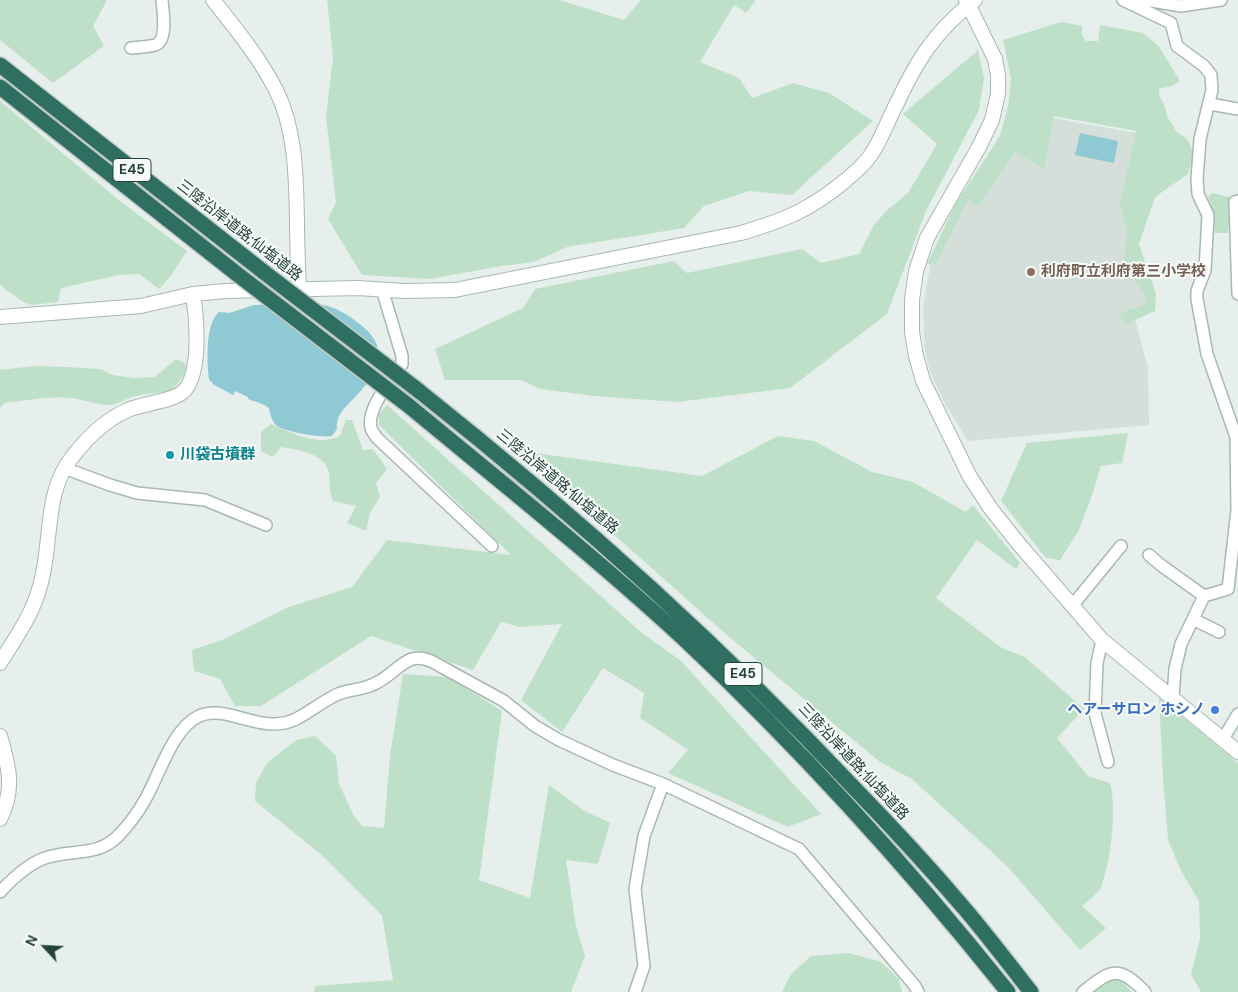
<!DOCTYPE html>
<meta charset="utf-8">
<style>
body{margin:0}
#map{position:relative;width:1238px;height:992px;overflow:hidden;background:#e6efeb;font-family:"DM Sans",sans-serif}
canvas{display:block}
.north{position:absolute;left:20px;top:922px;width:50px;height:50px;-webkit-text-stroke:4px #f7fbf9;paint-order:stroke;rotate:295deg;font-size:14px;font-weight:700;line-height:20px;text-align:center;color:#24423a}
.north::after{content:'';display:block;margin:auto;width:18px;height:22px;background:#24423a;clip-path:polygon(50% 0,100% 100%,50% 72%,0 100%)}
</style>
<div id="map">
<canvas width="1238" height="992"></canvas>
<div class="north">N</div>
</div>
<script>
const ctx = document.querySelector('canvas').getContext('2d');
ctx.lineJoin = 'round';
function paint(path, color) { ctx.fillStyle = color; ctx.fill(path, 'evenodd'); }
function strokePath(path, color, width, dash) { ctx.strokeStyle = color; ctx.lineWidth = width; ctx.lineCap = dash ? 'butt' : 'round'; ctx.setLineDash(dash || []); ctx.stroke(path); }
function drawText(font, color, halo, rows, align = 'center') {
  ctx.font = font + ' "DM Sans","Noto Sans JP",sans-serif'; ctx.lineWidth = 4; ctx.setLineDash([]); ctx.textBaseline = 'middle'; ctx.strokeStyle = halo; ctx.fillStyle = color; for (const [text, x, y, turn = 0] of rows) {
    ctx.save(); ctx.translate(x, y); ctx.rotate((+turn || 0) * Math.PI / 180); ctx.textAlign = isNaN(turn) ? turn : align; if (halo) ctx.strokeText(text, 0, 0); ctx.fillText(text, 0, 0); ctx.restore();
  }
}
paint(new Path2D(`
 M 1009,110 L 1136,133 L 1123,203 L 1150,307 L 1132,308 L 1148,368 L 1149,425 L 968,441 L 945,404 L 930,372 L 925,351 L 923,307 L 931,261 L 1000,136 Z`), '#d4dfda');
paint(new Path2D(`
 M 0,0 L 107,0 L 93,26 L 104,46 L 53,83 L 0,40 Z
 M 327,0 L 559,0 L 624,20 L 641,0 L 756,0 L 746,13 L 734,5 L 700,62 L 739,78 L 752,98 L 793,83 L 829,93 L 873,121 L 792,195 L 749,191 L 704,206 L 684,228 L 567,247 L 534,262 L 501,266 L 430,279 L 362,275 L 328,219 L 336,202 L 326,117 L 333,57 Z
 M 1061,22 L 1082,26 L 1082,35 L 1086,41 L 1098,41 L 1100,25 L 1143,33 L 1158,45 L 1180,81 L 1172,86 L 1159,89 L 1159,96 L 1163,102 L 1168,118 L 1177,132 L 1187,139 L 1194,153 L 1188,174 L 1155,197 L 1139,244 L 1156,294 L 1155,311 L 1126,324 L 1118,314 L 1146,304 L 1144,293 L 1124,263 L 1127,232 L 1120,203 L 1136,131 L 1054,116 L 1044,169 L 1015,152 L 978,206 L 968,200 L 935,265 L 927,264 L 955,205 L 1000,136 L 1008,106 L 1011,79 L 1003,40 Z
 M 978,50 L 984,78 L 979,110 L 926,211 L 887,314 L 790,388 L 677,402 L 594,396 L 540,389 L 521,380 L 445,380 L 435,349 L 523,308 L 535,289 L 674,261 L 687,273 L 802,249 L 821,263 L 859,254 L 874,225 L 886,211 L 908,193 L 937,144 L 903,114 Z
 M 0,101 L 120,201 L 187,251 L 170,277 L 159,289 L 139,274 L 119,275 L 61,288 L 58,302 L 31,305 L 20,300 L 0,285 Z
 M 1212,193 L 1229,197 L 1231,224 L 1228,225 L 1228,233 L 1214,233 L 1215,215 L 1208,197 Z
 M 176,359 L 185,363 L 187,367 C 175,400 159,389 132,397 C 125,399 117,405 110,405 C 97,405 83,399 69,398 C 49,396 24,401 4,403 L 0,408 L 0,370 L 35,366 L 67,367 L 100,369 L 113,375 L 134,378 L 155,377 Z
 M 387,405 L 642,633 L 680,660 L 821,814 L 788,827 L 668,773 L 688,750 L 640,718 L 644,693 L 603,668 L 562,732 L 521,700 L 562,624 L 520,627 L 501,622 L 473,670 L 371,636 L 261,706 L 235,706 L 220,679 L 194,671 L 192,650 L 222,640 L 289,607 L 352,587 L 387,540 L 511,555 L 379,425 L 379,414 Z
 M 346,420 L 352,420 L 363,450 L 373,449 L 387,469 L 376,483 L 380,497 L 370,513 L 366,531 L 347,523 L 356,506 L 333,501 C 329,492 330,483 329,474 C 326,453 298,450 281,447 L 273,457 L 261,451 L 261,432 L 271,424 C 292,433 318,447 340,436 Z
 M 1128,433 L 1122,463 L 1101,466 L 1092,495 L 1079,530 L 1060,560 L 1046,558 L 1001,501 L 1027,443 Z
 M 778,436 L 814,441 L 872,472 L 913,482 L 966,512 L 973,505 L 1020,563 L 1016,569 L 977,540 L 936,598 L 1002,648 L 1025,657 L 1084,709 L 1057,738 L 1088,776 L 1110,783 C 1117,809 1111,862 1101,887 C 1098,894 1088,901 1082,906 L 1106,928 L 1080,950 L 1008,867 L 912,779 L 880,762 L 728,636 L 520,451 L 702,476 Z
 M 403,674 L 448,677 L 502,711 L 479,880 L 530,898 L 549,785 L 583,810 L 610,823 L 598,864 L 566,860 L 576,926 L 585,956 L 571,992 L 314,992 L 316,986 L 393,980 L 382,915 L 323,856 L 255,801 L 256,783 L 267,763 L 296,740 L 315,736 L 336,756 L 339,784 L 354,816 L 362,826 L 384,828 L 390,756 Z
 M 1159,698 L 1238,763 L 1238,992 L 1201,992 L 1191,974 L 1200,939 L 1199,901 L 1181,871 L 1168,840 L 1163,778 Z
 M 849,953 L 881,962 L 899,979 L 902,992 L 782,992 L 791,974 L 811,956 Z
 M 1108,980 L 1120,980 L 1132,992 L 1093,992 Z`), '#bfe0c8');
paint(new Path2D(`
 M 1080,133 L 1118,141 L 1114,163 L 1075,155 Z
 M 254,305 C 276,305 301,303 323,305 C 339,307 372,329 377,345 C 379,351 370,376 367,382 C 359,398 334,410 337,429 L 332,436 C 321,438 287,432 277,426 C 272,422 270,414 269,408 C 263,403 255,402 248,399 L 248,397 L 235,391 L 233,395 L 214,385 L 209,379 C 207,361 205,324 219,312 L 229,313 Z`), '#8ec9d4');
const minor = new Path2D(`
 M 1123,0 L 1171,23 L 1177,46 L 1204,66 L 1211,75 L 1212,90 L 1200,139 L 1197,179 L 1198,194 L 1208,215 L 1205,270 L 1197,291 L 1197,299 L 1207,354 L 1236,437 L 1237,510 L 1228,589 L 1204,596
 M 1130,3 L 1146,0 L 1181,6 L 1221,0
 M 131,48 C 139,47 148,47 155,45 C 168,41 163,11 162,0
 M 1210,104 L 1238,109
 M 1238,201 L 1235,202 L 1238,294
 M 382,289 L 402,356 L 402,364 C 392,380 366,408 371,428 C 372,432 375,435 377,438 L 492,546
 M 64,468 L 110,485 L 137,493 L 205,500 L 266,525
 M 1149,555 L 1162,566 L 1204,596 L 1181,644 L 1175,669 L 1173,697
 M 1072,606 L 1121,546
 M 1193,619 L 1219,632
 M 1102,640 L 1097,663 L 1095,713 L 1108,762
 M 1223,739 L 1238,714
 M 0,892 C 12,879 28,864 45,858 C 69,849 97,857 117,837 C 129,825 138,813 146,798 C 160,773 173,728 199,716 C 227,703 262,736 296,719 C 310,712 323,701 338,694 C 351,689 365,690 378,682 C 390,676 400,663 412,659 C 419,657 425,659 431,661 L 504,701 L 535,726 L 559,740 L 613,765 L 663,784
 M 635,992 L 644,966 L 635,889 L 644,836 L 663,784 L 799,849 L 915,986 L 918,992
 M 1083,992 C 1111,970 1118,964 1145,992`);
const tertiary = new Path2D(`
 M 213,0 C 236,29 259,57 276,90 C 296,130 296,177 297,221 C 297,243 298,266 299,289
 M 966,0 L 995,59 L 998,75 L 998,94 L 992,120 L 979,147 L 927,238 L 916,271 L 912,300 L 912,332 L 916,356 L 923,381 L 970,477 L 991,509 L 1018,543 L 1102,640 L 1238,752
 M 0,317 L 141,306 L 193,294 L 225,291 L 358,288 L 404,291 L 455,290 L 741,233 C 785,220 810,210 846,180 C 854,173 863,166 870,156 C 881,141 887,122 896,105 C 917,60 935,31 975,0
 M 0,663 C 15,639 33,614 40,586 C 53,543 43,492 73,456 C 87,438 107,419 128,410 C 143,403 174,402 185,390 C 201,371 197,318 193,294
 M 0,736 C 9,766 15,790 0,819`);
const motorway = new Path2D(`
 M 0,65 L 265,273
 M 0,87 L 237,274
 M 419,391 C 574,514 721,646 856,790 C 893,828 929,867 964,908 C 987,935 1009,964 1031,992
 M 409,406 C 501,482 595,557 683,638 C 800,748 908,867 1008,992`);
strokePath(minor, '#a8b8b2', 14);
strokePath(tertiary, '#a8b8b2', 16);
strokePath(motorway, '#c2cac8', 18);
strokePath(minor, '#fff', 11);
strokePath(tertiary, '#fff', 14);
strokePath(motorway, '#2f6f62', 15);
const motorwayBridge = new Path2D(`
 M 265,273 L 419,391
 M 237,274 L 409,406`);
strokePath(motorwayBridge, '#c2cac8', 18, []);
strokePath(motorwayBridge, '#2f6f62', 15);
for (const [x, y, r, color] of [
 [1031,272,5,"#8d6e63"],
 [170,455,5,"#0f9aa8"],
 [1215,710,5,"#3f7fe0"]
]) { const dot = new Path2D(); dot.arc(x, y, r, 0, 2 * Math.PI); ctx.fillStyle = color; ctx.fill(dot); strokePath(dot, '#f7fbf9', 2); }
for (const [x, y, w] of [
 [132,170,38],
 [743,674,38]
]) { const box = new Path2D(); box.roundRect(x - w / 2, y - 11.5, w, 23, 4); ctx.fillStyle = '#f7fbf9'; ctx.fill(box); strokePath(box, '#24423a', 1); }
drawText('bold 14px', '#24423a', null, [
 ["E45",132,170],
 ["E45",743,674]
]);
drawText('15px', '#24423a', '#f7fbf9', [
 ["三陸沿岸道路;仙塩道路",239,231,38],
 ["三陸沿岸道路;仙塩道路",557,482,40],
 ["三陸沿岸道路;仙塩道路",853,762,47]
]);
drawText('bold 15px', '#785e54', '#f7fbf9', [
 ["利府町立利府第三小学校",1041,272]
], 'left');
drawText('bold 15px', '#0d838f', '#f7fbf9', [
 ["川袋古墳群",180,455]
], 'left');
drawText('bold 15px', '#366cbe', '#f7fbf9', [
 ["ヘアーサロン ホシノ",1205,710]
], 'right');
</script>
